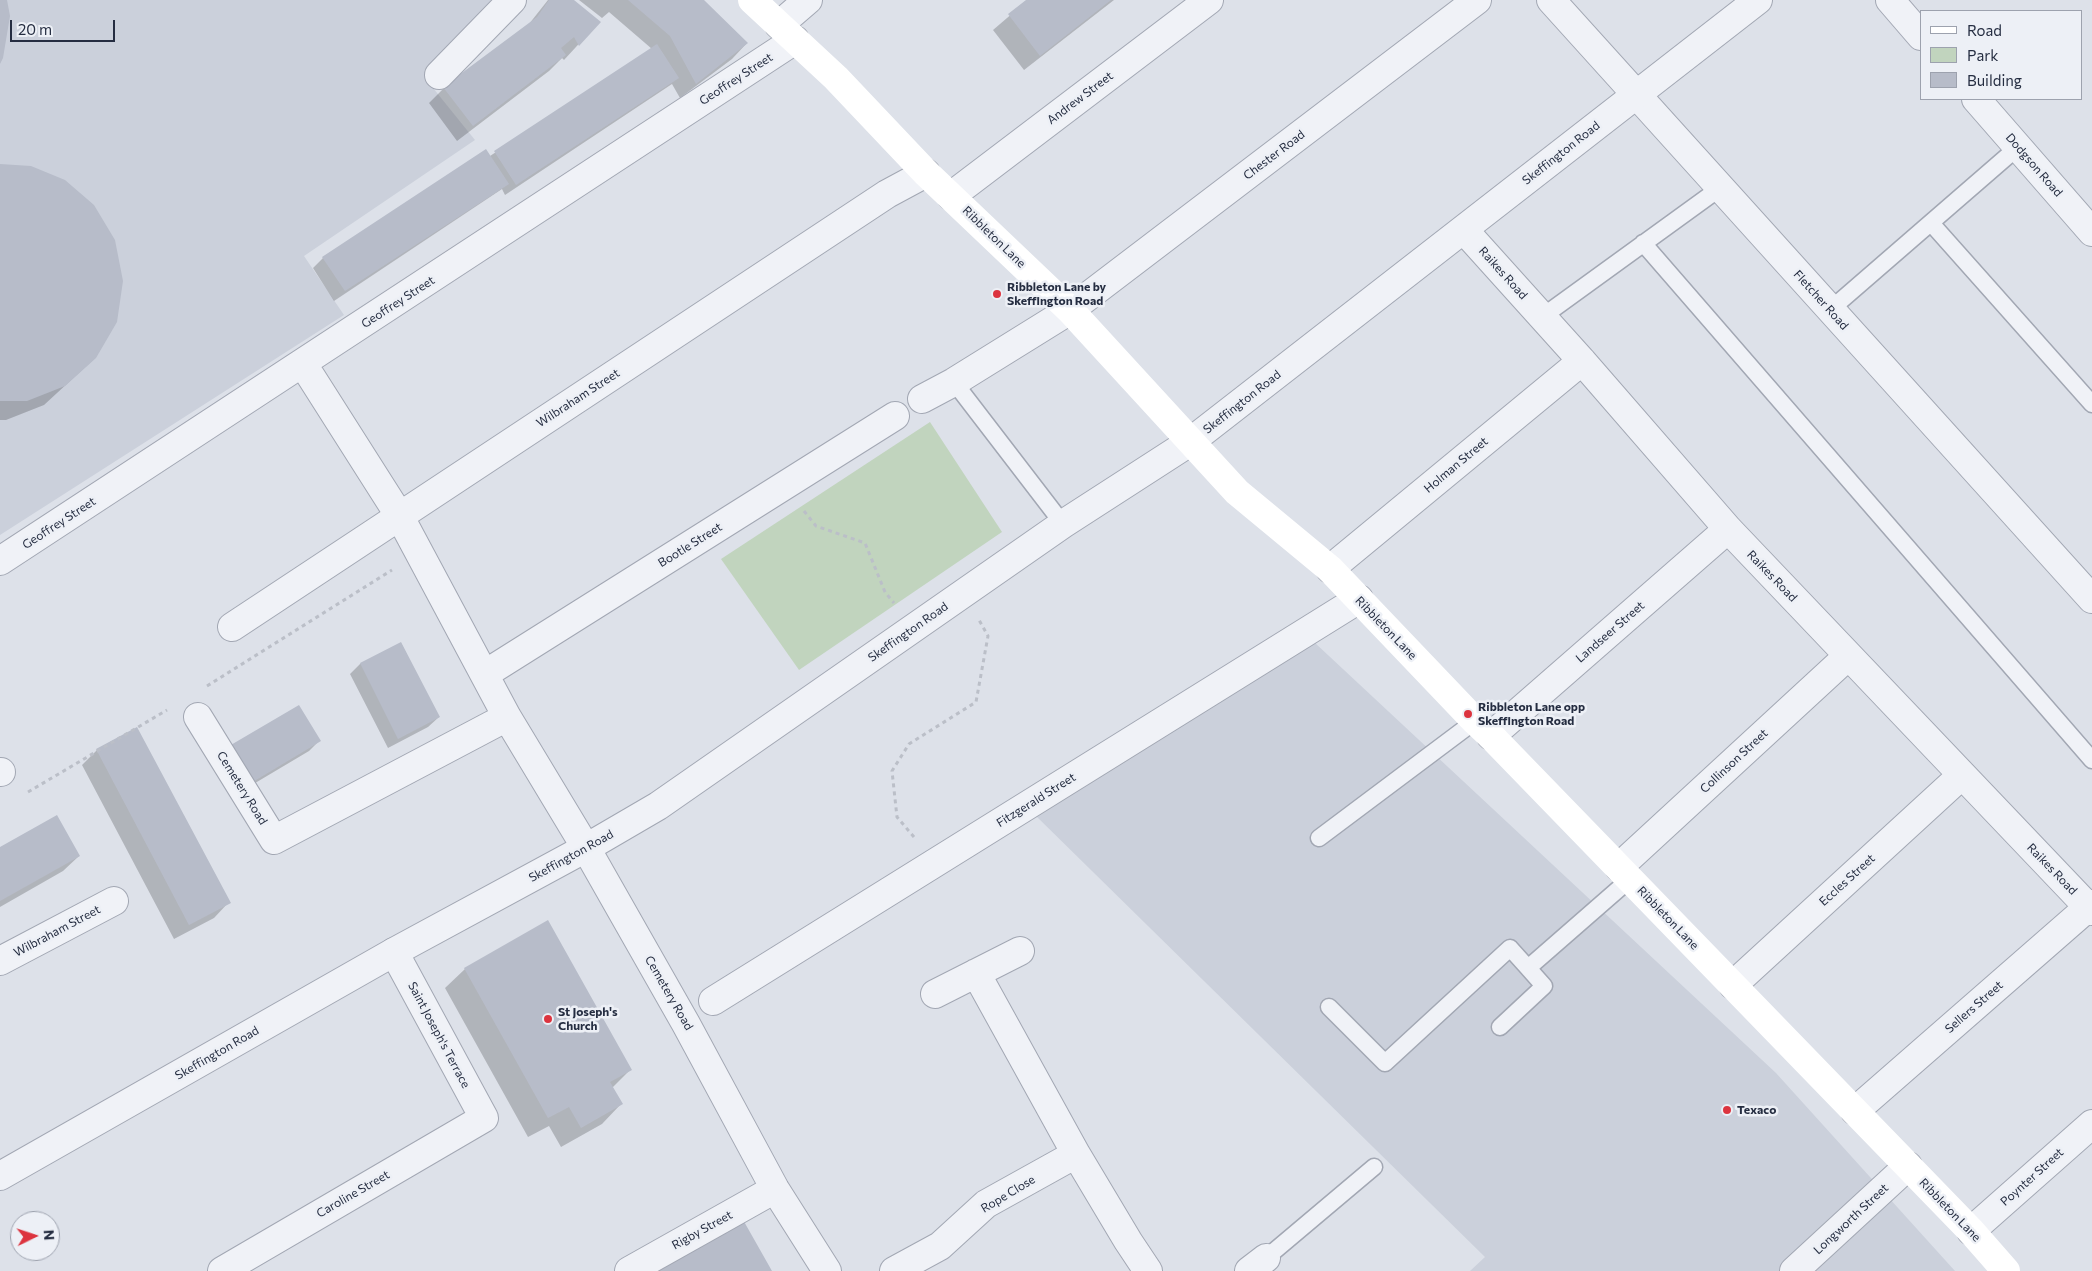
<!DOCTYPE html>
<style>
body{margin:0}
#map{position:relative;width:2092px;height:1271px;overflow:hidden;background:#dde1e9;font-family:Commissioner,sans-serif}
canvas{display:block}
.legend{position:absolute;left:1920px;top:10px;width:162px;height:90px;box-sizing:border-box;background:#edf0f6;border:1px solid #9da2ae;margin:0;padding:6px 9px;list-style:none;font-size:15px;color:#252d41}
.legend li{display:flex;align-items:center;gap:10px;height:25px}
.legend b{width:25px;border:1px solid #9da2ae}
.north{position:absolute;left:10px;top:1211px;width:50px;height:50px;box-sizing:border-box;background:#edf0f6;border:1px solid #9da2ae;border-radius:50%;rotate:86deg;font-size:14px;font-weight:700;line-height:20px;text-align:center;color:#252d41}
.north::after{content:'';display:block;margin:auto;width:18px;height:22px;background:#dc343f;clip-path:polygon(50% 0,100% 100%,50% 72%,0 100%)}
.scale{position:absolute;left:10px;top:20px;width:105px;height:22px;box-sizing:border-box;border:2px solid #252d41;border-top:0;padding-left:6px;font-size:15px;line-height:18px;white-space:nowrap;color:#252d41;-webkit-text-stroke:4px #edf0f6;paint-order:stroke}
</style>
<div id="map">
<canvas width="2092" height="1271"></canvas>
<ul class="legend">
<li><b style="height:6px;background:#fff"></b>Road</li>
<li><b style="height:14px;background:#c1d4be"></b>Park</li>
<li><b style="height:14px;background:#b7bcc9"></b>Building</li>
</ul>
<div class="north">N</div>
<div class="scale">20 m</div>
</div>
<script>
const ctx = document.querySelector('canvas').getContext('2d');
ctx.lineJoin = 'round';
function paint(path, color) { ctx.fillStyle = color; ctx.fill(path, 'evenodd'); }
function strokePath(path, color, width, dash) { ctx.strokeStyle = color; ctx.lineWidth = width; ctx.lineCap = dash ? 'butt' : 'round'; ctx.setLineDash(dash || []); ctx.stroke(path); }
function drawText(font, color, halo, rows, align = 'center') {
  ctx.font = font + ' Commissioner,sans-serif'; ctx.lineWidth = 5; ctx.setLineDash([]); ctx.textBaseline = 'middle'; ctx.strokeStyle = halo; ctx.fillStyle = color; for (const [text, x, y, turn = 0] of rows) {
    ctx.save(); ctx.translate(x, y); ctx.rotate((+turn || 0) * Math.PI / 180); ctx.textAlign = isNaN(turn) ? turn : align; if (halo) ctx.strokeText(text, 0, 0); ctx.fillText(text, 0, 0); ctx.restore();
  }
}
paint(new Path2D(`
 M 0,0 L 500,0 L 425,78 L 475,140 L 304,256 L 344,315 L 0,535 Z
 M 1314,642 L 1776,1073 L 1955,1271 L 1470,1271 L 1485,1257 L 1036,816 Z`), '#cbd0db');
paint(new Path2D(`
 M 930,422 L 1002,532 L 799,670 L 721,559 Z`), '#c1d4be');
paint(new Path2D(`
 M 548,0 L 572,0 L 599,22 L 564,60 L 562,58 L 549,71 L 457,141 L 429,103 L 444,88 L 529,24 Z
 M 579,0 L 703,0 L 747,43 L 732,59 L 680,98 L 672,84 L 505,195 L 502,189 L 334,301 L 313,268 L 323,258 L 490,156 L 652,49 L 609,12 L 602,18 Z
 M 1028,0 L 1114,0 L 1024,70 L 993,30 Z
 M 0,165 L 95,358 L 44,405 L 6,420 L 0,420 Z
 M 401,643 L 439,717 L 428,727 L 388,748 L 350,674 L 360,664 Z
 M 319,741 L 309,751 L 235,795 L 215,760 Z
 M 97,750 L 229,902 L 214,918 L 174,939 L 82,765 Z
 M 0,848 L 79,856 L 63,871 L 0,907 Z
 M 465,969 L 631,1069 L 612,1088 L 621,1104 L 602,1124 L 561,1147 L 549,1126 L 528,1137 L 445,988 Z`), '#0003');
paint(new Path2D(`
 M 0,0 L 7,0 L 10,16 L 3,58 L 0,64 Z
 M 549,0 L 574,0 L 601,22 L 579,46 L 574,37 L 561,48 L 566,55 L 473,126 L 443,87 L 537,17 Z
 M 628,0 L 704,0 L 748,43 L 696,84 L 670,36 Z
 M 1026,0 L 1111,0 L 1040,56 L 1008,14 Z
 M 657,44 L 679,78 L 516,185 L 494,151 Z
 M 486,149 L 509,184 L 345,291 L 322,257 Z
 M 0,164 L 31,166 L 65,180 L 94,205 L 115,240 L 123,281 L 117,322 L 96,358 L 65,386 L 27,401 L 0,401 Z
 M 401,642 L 440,717 L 398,739 L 360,663 Z
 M 299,705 L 321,741 L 246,786 L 224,749 Z
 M 137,727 L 231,903 L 189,925 L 96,749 Z
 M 57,815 L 80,856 L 0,901 L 0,847 Z
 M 548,920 L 632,1070 L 610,1082 L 623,1104 L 581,1128 L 569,1107 L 548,1118 L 464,968 Z
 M 742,1218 L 772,1271 L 650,1271 Z`), '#b7bcc9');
const service = new Path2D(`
 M 1931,223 L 2092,404
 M 1643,243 L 2092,760
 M 1830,310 L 2018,147
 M 1542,317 L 1720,188
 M 954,382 L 1063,524
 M 1319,838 L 1475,721
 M 1329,1007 L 1385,1063 L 1510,948 L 1528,968
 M 1500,1027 L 1544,986 L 1528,968 L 1630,879
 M 1266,1258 L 1374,1167`);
const minor = new Path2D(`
 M 1551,0 L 2092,599
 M 1890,0 L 1921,36
 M 779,25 L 808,0
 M 439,75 L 512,0
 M 1976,99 L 2092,232
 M 951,196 L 1209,0
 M 1464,230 L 1582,361 L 1728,529 L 2092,911
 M 303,364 L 399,515 L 507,717 L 586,848 L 686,1024 L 775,1189 L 827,1271
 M 922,399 L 954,382 L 1070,310 L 1477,0
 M 0,561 L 795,40
 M 1330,569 L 1582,361
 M 232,627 L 887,194 L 926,173
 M 485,674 L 895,416
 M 198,717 L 274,840 L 507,717
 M 1491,736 L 1728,529
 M 0,772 L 1,772
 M 1619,867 L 1848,656
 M 0,961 L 114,901
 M 1733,985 L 1962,775
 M 935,994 L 1020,951
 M 713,1001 L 1359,599
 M 1855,1111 L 2092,904
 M 1076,1154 L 1128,1241 L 1148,1271
 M 1971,1231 L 2092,1124
 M 222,1271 L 484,1118 L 394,952
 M 629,1271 L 775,1189
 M 894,1271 L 940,1246 L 986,1204 L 1076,1154 L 976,973
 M 1249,1271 L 1266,1258
 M 1794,1271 L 1908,1166`);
const tertiary = new Path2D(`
 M 0,1176 L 394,952 L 586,848 L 658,806 L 1063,524 L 1190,442 L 1758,0`);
strokePath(service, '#a2a7b3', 19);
strokePath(minor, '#a2a7b3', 30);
strokePath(tertiary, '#a2a7b3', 30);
strokePath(new Path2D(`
 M 804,511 L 816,526 L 865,543 L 885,592 L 894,603
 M 207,686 L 392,570
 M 28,792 L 167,710
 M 914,837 L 897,817 L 892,771 L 909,744 L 976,702 L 988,636 L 979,620`), '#bbbfc8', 3, [4, 4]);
strokePath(service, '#f0f2f7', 16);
strokePath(minor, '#f0f2f7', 28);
strokePath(tertiary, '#f0f2f7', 28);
strokePath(new Path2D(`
 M 752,0 L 836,78 L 926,173 L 1070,310 L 1237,492 L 1330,569 L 1475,721 L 1491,736 L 1971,1231 L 2006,1271`), '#fff', 28);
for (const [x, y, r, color] of [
 [997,294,5,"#dc343f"],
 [1468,714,5,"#dc343f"],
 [548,1019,5,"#dc343f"],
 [1727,1110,5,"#dc343f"]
]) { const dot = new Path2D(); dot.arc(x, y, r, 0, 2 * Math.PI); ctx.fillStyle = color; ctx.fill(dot); strokePath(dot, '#edf0f6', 2); }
drawText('12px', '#252d41', '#edf0f6', [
 ["Geoffrey Street",736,79,-33],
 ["Andrew Street",1080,98,-37],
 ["Skeffington Road",1561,153,-38],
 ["Chester Road",1274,155,-37],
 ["Dodgson Road",2034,165,49],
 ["Ribbleton Lane",994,237,44],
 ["Raikes Road",1503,273,48],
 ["Fletcher Road",1821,300,48],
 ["Geoffrey Street",398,302,-33],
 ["Wilbraham Street",578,398,-33],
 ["Skeffington Road",1242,402,-38],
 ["Holman Street",1456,465,-40],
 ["Geoffrey Street",59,523,-33],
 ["Bootle Street",690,545,-32],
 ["Raikes Road",1772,576,46],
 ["Ribbleton Lane",1386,628,46],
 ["Skeffington Road",908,632,-35],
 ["Landseer Street",1610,632,-41],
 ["Collinson Street",1734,761,-43],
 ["Cemetery Road",242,788,58],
 ["Fitzgerald Street",1036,800,-32],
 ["Skeffington Road",571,856,-29],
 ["Raikes Road",2052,869,46],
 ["Eccles Street",1847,880,-42],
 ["Ribbleton Lane",1668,918,46],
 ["Wilbraham Street",57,931,-28],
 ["Cemetery Road",669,993,60],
 ["Sellers Street",1974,1007,-41],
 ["Saint Joseph's Terrace",439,1035,62],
 ["Skeffington Road",217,1053,-30],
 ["Poynter Street",2032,1177,-42],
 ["Caroline Street",353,1194,-30],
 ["Rope Close",1008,1194,-31],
 ["Ribbleton Lane",1950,1210,46],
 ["Longworth Street",1851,1219,-43],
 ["Rigby Street",702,1230,-29]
]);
drawText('bold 12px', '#252d41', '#edf0f6', [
 ["Ribbleton Lane by",1007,287],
 ["Skeffington Road",1007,301],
 ["Ribbleton Lane opp",1478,707],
 ["Skeffington Road",1478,721],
 ["St Joseph's",558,1012],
 ["Church",558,1026],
 ["Texaco",1737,1110]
], 'left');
</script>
